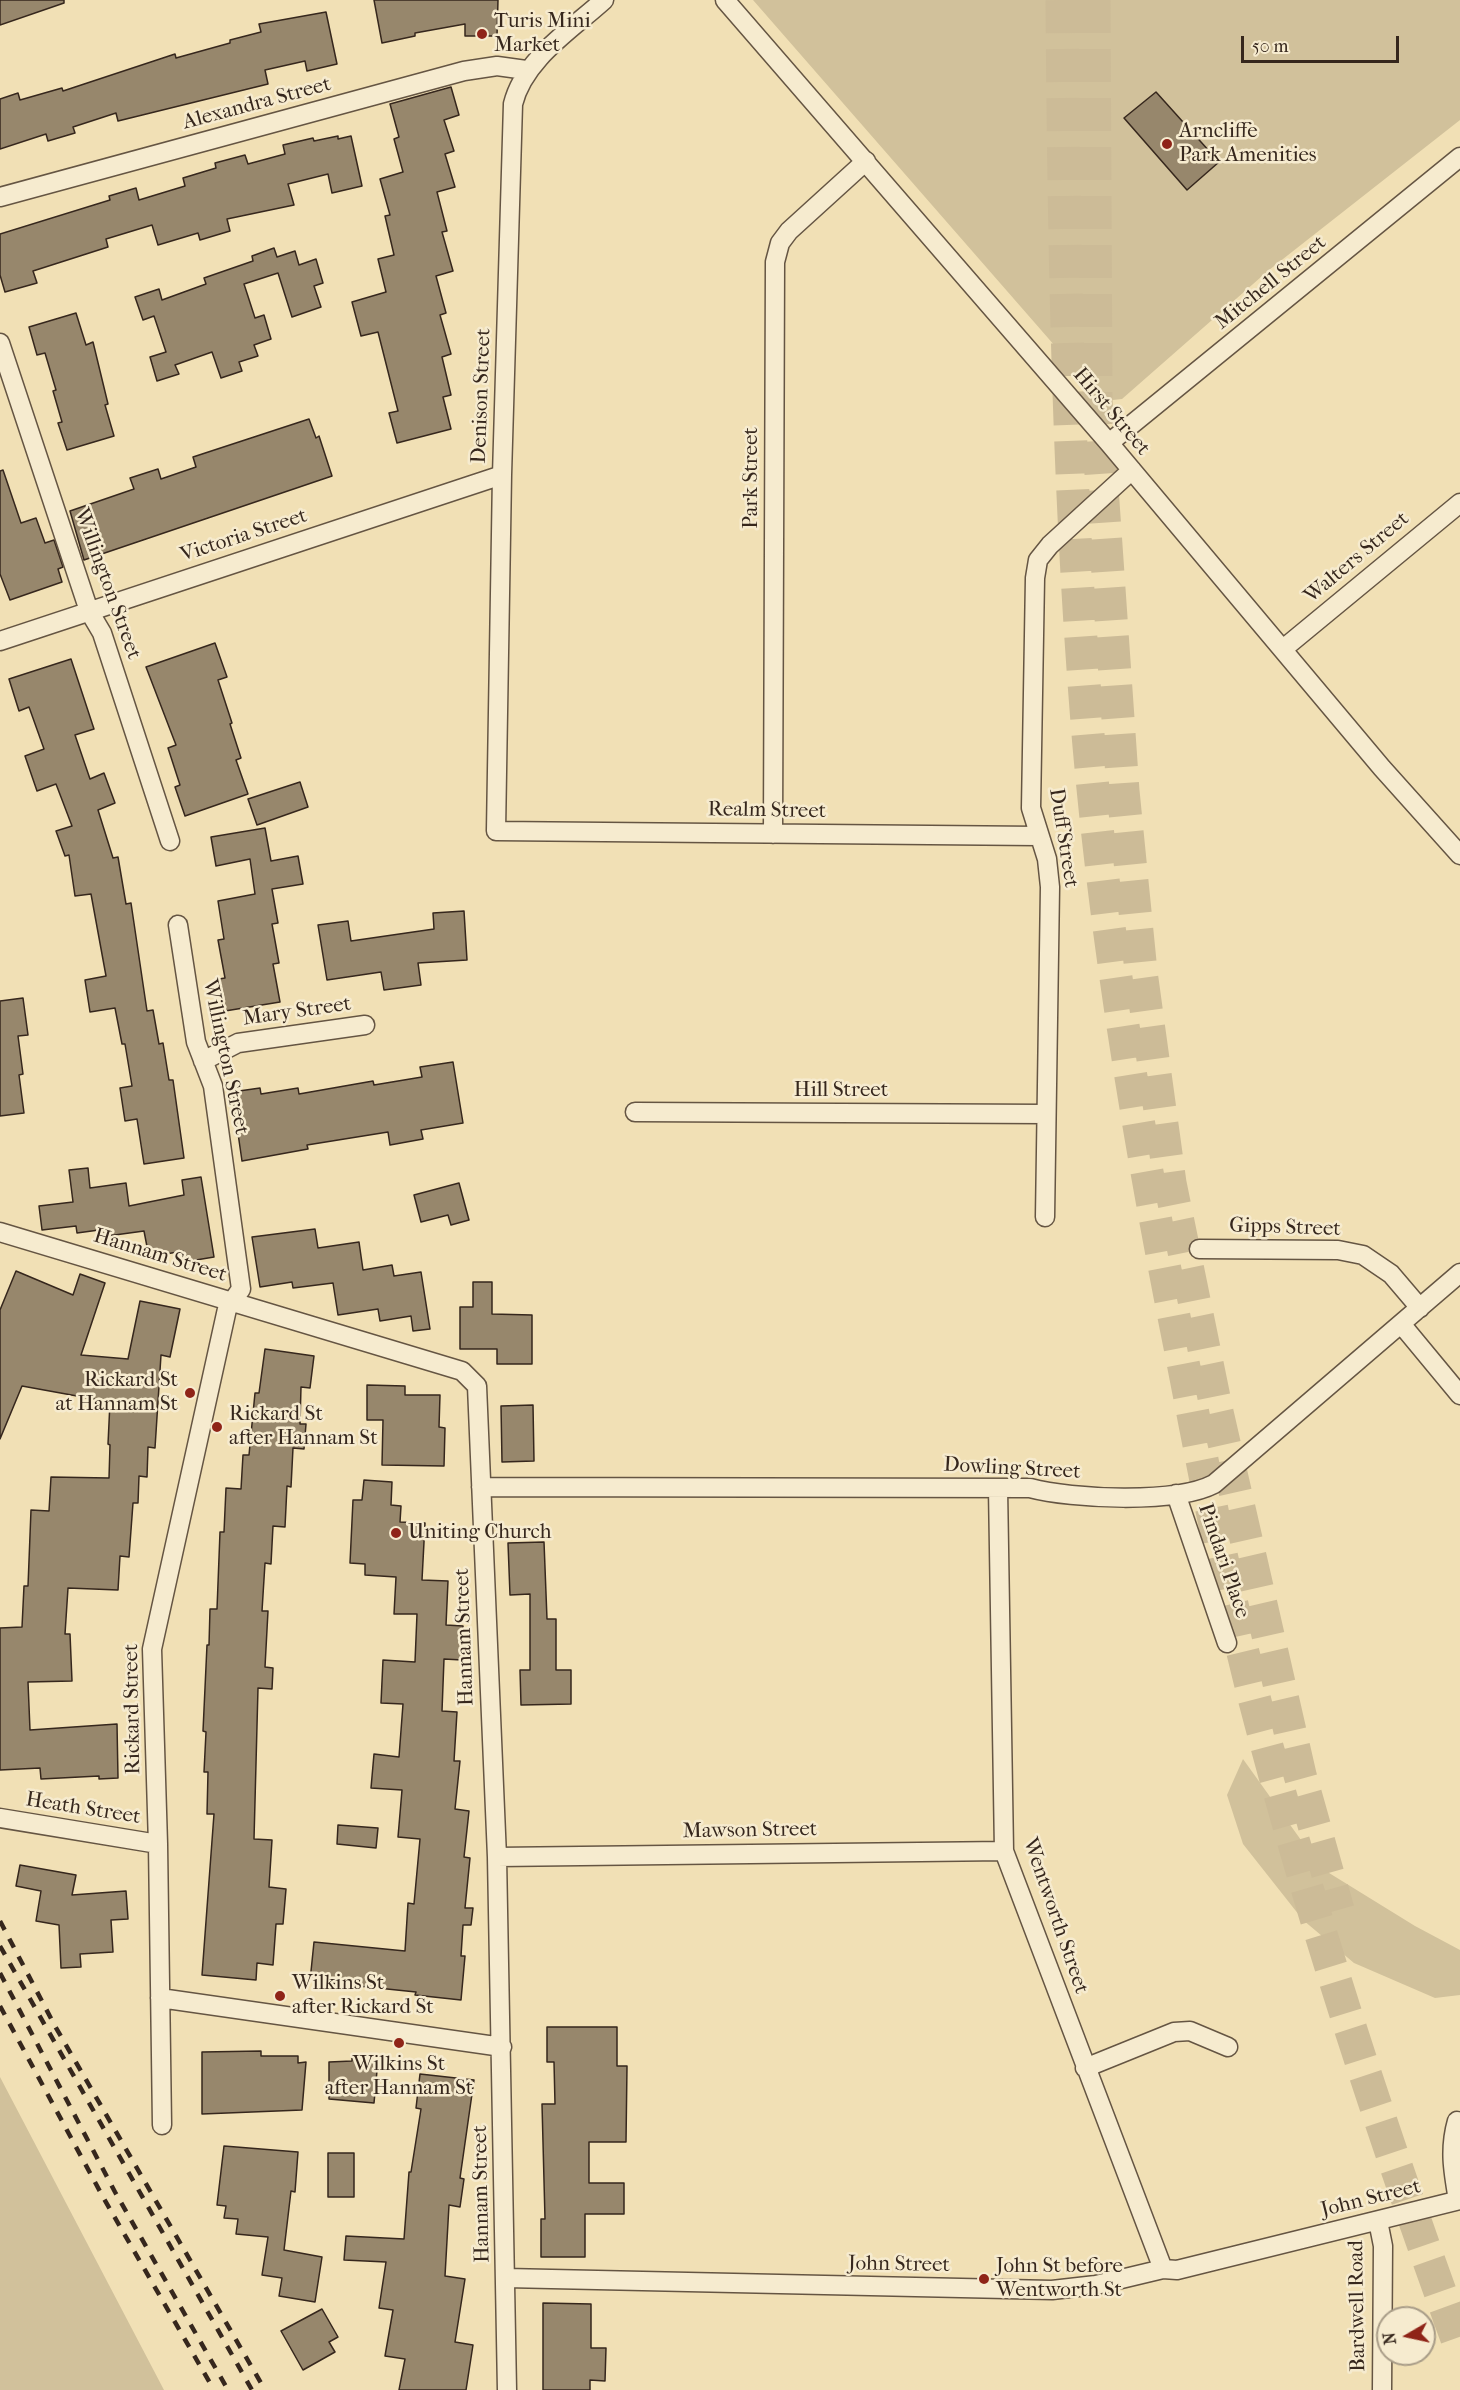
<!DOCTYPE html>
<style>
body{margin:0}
#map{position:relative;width:1460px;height:2390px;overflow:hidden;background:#f1e0b5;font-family:"IM FELL French Canon",serif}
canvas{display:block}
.north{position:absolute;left:1376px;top:2306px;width:60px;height:60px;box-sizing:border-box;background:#f6ebcf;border:2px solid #a99d88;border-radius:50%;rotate:261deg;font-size:16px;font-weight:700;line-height:24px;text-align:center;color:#36271d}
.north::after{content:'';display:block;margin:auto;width:21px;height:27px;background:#8f2418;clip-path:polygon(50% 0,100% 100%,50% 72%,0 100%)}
.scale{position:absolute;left:1241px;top:36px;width:158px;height:27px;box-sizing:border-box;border:3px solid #36271d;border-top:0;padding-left:8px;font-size:18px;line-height:21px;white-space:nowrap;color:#36271d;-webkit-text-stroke:4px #f6ebcf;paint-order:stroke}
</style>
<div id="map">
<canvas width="1460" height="2390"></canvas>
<div class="north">N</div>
<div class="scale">50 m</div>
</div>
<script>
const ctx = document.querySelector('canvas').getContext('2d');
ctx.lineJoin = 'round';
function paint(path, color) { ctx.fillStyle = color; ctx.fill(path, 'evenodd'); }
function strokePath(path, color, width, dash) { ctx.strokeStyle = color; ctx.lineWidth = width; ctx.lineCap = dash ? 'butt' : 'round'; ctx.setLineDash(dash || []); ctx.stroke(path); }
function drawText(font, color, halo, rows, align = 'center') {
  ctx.font = font + ' "IM FELL French Canon",serif'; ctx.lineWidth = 5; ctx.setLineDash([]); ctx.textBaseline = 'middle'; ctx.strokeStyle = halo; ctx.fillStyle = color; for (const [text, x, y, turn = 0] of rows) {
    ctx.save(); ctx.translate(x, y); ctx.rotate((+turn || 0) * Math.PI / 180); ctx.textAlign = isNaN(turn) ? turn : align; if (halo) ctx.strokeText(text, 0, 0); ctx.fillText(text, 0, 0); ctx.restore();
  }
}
paint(new Path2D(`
 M 753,0 L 1460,0 L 1460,120 L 1269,270 L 1122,399 L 1103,401 Z
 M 1243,1759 L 1321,1868 L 1415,1926 L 1460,1950 L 1460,1995 L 1435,1998 L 1354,1963 L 1303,1920 L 1243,1844 L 1227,1795 Z
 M 0,2077 L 164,2390 L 0,2390 Z`), '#d1c19b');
const building = new Path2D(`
 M 0,0 L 64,0 L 64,3 L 0,25 Z
 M 374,0 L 498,0 L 497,36 L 465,36 L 465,24 L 415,33 L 415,36 L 382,43 Z
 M 326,12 L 337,64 L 307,71 L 305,61 L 265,70 L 268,84 L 118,121 L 116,113 L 73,127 L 75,133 L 48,141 L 46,134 L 0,149 L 0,99 L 18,93 L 20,100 L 62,88 L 63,91 L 175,54 L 176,58 L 230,43 L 230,40 L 261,32 L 259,24 Z
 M 451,87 L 459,115 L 444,120 L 454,151 L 445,154 L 455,187 L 437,192 L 447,231 L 442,232 L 453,271 L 436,276 L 446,313 L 440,315 L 451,354 L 442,357 L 451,395 L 443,397 L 451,429 L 397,443 L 389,413 L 398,411 L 378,332 L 361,336 L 352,302 L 386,292 L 378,259 L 394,255 L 385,216 L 390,215 L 380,179 L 403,172 L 394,139 L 399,137 L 390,104 Z
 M 1156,92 L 1219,162 L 1187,190 L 1124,118 Z
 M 338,136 L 338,139 L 351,136 L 362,186 L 332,193 L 328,174 L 288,184 L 294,205 L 227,219 L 230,231 L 200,240 L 198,233 L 158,245 L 152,225 L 106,239 L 108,247 L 33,271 L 37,283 L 5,292 L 0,275 L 0,234 L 110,200 L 109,196 L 136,188 L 139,200 L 185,186 L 183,178 L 216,168 L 215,163 L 245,155 L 248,164 L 285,154 L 283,145 L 313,138 L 314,141 Z
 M 274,248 L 277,257 L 295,251 L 299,265 L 316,259 L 323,283 L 314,286 L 321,307 L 292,317 L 278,273 L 244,284 L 255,318 L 264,315 L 271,339 L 254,345 L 258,356 L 239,362 L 242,371 L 221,378 L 212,352 L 175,365 L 179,374 L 157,381 L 150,357 L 166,352 L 154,316 L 143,320 L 135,297 L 159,289 L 162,300 L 206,284 L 204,278 L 253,261 L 252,256 Z
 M 76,313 L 86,345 L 93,342 L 108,404 L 105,405 L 114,436 L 67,450 L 58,423 L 62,422 L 53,391 L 56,390 L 45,353 L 37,355 L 29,327 Z
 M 309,419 L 316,438 L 319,436 L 332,476 L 84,560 L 70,511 L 134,489 L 130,478 L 158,469 L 161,479 L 196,467 L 193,457 Z
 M 3,470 L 21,523 L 36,518 L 45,543 L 54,540 L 63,567 L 58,569 L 62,582 L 10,600 L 0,574 L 0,471 Z
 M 215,643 L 227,677 L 218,680 L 232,723 L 230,724 L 241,758 L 236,760 L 248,794 L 185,816 L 175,787 L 180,785 L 168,748 L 176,745 L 146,667 Z
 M 71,659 L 94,729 L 75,735 L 90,779 L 104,773 L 115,803 L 98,810 L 113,858 L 118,857 L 126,904 L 131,903 L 147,1011 L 153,1010 L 159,1044 L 163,1043 L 169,1080 L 173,1080 L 184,1158 L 144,1164 L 137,1119 L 125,1121 L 120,1088 L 132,1086 L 125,1044 L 122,1044 L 115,1008 L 90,1012 L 85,980 L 106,976 L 91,894 L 75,896 L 69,855 L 65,856 L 56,831 L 72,826 L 56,784 L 37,791 L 25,756 L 44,749 L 29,707 L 19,711 L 9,679 Z
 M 300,782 L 308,807 L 257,825 L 248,799 Z
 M 265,828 L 271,861 L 298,856 L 303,884 L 272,889 L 278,923 L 272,924 L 279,963 L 273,964 L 280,1002 L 225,1011 L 219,979 L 225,978 L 218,940 L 224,939 L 218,901 L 255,894 L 250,859 L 216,866 L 211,837 Z
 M 464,911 L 467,960 L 418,963 L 421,985 L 384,990 L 381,972 L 327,980 L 318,925 L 348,921 L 351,941 L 434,929 L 433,913 Z
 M 23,998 L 28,1035 L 18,1036 L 23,1074 L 19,1075 L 24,1113 L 0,1116 L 0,1001 Z
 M 453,1062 L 463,1123 L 421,1130 L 423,1139 L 390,1145 L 388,1132 L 307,1145 L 308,1149 L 242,1161 L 232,1092 L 260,1088 L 261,1094 L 298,1088 L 299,1094 L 373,1081 L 374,1085 L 422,1077 L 420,1067 Z
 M 88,1168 L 90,1188 L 126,1183 L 129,1206 L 184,1195 L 182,1180 L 201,1177 L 214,1257 L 184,1262 L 183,1251 L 149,1257 L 144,1231 L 100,1237 L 99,1230 L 77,1233 L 76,1226 L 42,1230 L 39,1206 L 73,1202 L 69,1170 Z
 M 459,1183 L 469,1220 L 451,1225 L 448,1215 L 421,1222 L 414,1195 Z
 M 315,1229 L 318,1248 L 359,1242 L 363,1270 L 392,1265 L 394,1276 L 421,1272 L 430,1329 L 413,1331 L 411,1316 L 380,1321 L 378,1309 L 338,1315 L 333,1283 L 293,1288 L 292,1282 L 260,1287 L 252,1237 Z
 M 16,1271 L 73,1295 L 80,1274 L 105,1283 L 81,1355 L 128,1359 L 140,1301 L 180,1309 L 170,1357 L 161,1355 L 155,1448 L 148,1447 L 147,1477 L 139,1476 L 138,1503 L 133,1503 L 129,1557 L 120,1556 L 118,1590 L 68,1588 L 65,1634 L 70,1634 L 72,1681 L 28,1682 L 30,1730 L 117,1724 L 118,1778 L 99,1779 L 99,1776 L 41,1779 L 40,1768 L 0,1770 L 0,1628 L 22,1627 L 24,1586 L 28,1586 L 31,1510 L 49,1511 L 51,1477 L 109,1478 L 110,1445 L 108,1444 L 110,1402 L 22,1386 L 0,1439 L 0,1310 Z
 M 473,1282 L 492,1282 L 492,1314 L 532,1315 L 532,1364 L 497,1364 L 497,1349 L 460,1349 L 460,1307 L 473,1307 Z
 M 265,1349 L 314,1356 L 310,1388 L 301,1387 L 300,1424 L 306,1424 L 304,1449 L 293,1448 L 291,1487 L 287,1486 L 285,1527 L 273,1526 L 271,1564 L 265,1563 L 262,1611 L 268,1611 L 265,1667 L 273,1668 L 272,1689 L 258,1688 L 254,1839 L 272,1840 L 269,1887 L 286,1889 L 283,1924 L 276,1924 L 273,1965 L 257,1963 L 256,1980 L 202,1975 L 214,1814 L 207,1814 L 208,1772 L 204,1772 L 206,1732 L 203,1731 L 207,1645 L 209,1645 L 210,1609 L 217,1609 L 220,1532 L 224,1532 L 226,1488 L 241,1489 L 243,1455 L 249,1455 L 255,1393 L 259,1393 Z
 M 367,1385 L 405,1386 L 405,1395 L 440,1395 L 439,1427 L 445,1428 L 444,1466 L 382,1465 L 383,1420 L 367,1420 Z
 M 533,1405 L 534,1461 L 502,1462 L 501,1406 Z
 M 364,1480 L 392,1482 L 391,1505 L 401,1506 L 400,1522 L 425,1523 L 422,1580 L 448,1581 L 446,1625 L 463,1626 L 462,1660 L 444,1659 L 442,1711 L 457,1712 L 454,1761 L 460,1761 L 455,1809 L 469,1811 L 464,1857 L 470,1858 L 465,1908 L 473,1908 L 471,1925 L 463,1925 L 461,1956 L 465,1956 L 461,2000 L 415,1995 L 416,1992 L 310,1981 L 314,1942 L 405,1951 L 408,1903 L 414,1904 L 420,1839 L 398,1837 L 402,1790 L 371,1788 L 374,1754 L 399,1757 L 403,1704 L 381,1703 L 383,1660 L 415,1662 L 417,1614 L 394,1614 L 396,1577 L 365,1575 L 365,1564 L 350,1563 L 353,1500 L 362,1500 Z
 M 544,1542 L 547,1619 L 556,1619 L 556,1670 L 571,1670 L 571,1704 L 521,1705 L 520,1670 L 530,1670 L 530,1594 L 510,1595 L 508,1543 Z
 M 338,1825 L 378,1828 L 376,1848 L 337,1844 Z
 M 20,1865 L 76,1875 L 72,1895 L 126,1891 L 128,1919 L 111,1920 L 113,1952 L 80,1954 L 81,1967 L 61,1968 L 59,1925 L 36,1921 L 41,1891 L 16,1886 Z
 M 547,2027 L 617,2027 L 617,2066 L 627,2066 L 626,2142 L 589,2142 L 589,2183 L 624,2183 L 624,2214 L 585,2214 L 585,2257 L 541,2257 L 541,2219 L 545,2219 L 542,2104 L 555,2104 L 554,2062 L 547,2062 Z
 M 261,2051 L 261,2056 L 298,2056 L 298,2063 L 306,2062 L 302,2110 L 202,2114 L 202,2052 Z
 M 352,2058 L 378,2060 L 374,2103 L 329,2099 L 329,2062 L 352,2061 Z
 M 420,2074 L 474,2080 L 460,2178 L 464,2179 L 460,2207 L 449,2205 L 445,2276 L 465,2279 L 455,2342 L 473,2345 L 466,2390 L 399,2390 L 405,2359 L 385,2356 L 393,2310 L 379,2308 L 386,2262 L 344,2260 L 346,2236 L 404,2239 L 409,2172 L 411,2172 L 421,2109 L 416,2108 Z
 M 224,2146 L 298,2152 L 295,2192 L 291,2191 L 284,2250 L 322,2257 L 315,2302 L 279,2296 L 282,2278 L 262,2275 L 268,2237 L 236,2234 L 238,2219 L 224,2218 L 226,2206 L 217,2205 Z
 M 328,2153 L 354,2153 L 354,2197 L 328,2197 Z
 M 543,2303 L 591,2304 L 591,2348 L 606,2348 L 605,2381 L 590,2380 L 590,2390 L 543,2390 Z
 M 322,2309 L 338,2337 L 329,2342 L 335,2352 L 303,2370 L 281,2331 Z`);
paint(building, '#97876c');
strokePath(building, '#36271d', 1.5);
strokePath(new Path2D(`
 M 1062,0 C 1064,249 1068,497 1089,746 C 1107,949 1141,1152 1181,1352 C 1204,1470 1226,1589 1256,1705 C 1313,1923 1383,2136 1460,2347
 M 1094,0 L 1096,401 L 1123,791 L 1141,972 L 1170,1183 L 1217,1412 L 1300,1775 L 1338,1910`), '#ccbb97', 33, [33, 16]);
const street = new Path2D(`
 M 604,0 C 571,30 524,59 513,104 L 502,475 L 496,831 L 1038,836
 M 725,0 L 1109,443 L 1382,768 L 1460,855
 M 0,197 L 464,71 L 497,66 L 526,70
 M 0,343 L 89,611 L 102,633 L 170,841
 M 1109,443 L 1460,157
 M 0,641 L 502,475
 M 1283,649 L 1460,503
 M 773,834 L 775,262 L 780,243 L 789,231 L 866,161
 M 203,1061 L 238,1043 L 365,1025
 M 635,1112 L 1046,1114
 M 1045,1217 L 1050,887 L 1047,859 L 1031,808 L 1035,578 L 1038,560 L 1050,545 L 1132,470
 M 0,1232 L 462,1371 L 477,1386 L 497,1857 L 507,2390
 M 1199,1249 L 1338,1250 L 1363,1255 L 1391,1274 L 1420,1308
 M 1402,1325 L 1460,1395
 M 481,1487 L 1030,1488 C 1072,1499 1176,1504 1214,1484 L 1460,1273
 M 998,1488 L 1004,1851 L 1163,2269
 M 1176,1494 L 1227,1643
 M 0,1818 L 158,1844
 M 497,1857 L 1004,1851
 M 160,1998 L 502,2047
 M 1085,2068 L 1174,2032 L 1190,2031 L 1228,2047
 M 1457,2121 C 1449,2149 1453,2171 1458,2200
 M 162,2125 L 158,1844 L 152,1649 L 227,1309 L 241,1289 L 213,1086 L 196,1042 L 178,925
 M 1378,2221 L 1383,2246 L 1382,2390
 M 506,2278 L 1052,2290 L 1096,2285 L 1163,2269 L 1177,2270 L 1460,2200`);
strokePath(street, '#655543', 21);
strokePath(street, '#f6ebcf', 18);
strokePath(new Path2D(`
 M 0,1921 L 55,2026 L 265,2390
 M 0,1946 L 252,2390
 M 0,1973 L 115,2192 L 228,2390
 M 0,2006 L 103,2197 L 214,2390`), '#36271d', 4.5, [10, 10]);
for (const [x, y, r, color] of [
 [482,34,6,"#8f2418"],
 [1167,144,6,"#8f2418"],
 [190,1393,6,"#8f2418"],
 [217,1427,6,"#8f2418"],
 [396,1533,6,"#8f2418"],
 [280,1996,6,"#8f2418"],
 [399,2043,6,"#8f2418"],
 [984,2279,6,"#8f2418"]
]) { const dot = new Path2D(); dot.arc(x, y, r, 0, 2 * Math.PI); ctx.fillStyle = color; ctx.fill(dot); strokePath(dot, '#f6ebcf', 2); }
drawText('21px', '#36271d', '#f6ebcf', [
 ["Turis Mini",494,22],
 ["Market",494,46],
 ["Arncliffe",1179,132],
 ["Park Amenities",1179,156],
 ["Rickard St",178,1381,"right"],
 ["at Hannam St",178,1405,"right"],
 ["Rickard St",229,1415],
 ["after Hannam St",229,1439],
 ["Uniting Church",408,1533],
 ["Wilkins St",292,1984],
 ["after Rickard St",292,2008],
 ["Wilkins St",399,2065,"center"],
 ["after Hannam St",399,2089,"center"],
 ["John St before",996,2267],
 ["Wentworth St",996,2291]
], 'left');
drawText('21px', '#36271d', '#f6ebcf', [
 ["Alexandra Street",257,104,-15],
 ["Mitchell Street",1271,283,-39],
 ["Denison Street",482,396,-88],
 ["Hirst Street",1111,412,50],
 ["Park Street",752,478,-90],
 ["Victoria Street",244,536,-18],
 ["Walters Street",1357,558,-40],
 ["Willington Street",107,584,70],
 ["Realm Street",767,811,1],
 ["Duff Street",1063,838,81],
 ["Mary Street",297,1012,-8],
 ["Willington Street",225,1057,78],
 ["Hill Street",841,1091],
 ["Gipps Street",1285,1228,2],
 ["Hannam Street",160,1256,17],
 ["Dowling Street",1012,1469,3],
 ["Pindari Place",1223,1561,71],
 ["Hannam Street",465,1637,-92],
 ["Rickard Street",133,1709,-91],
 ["Heath Street",83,1809,9],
 ["Mawson Street",750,1831,-1],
 ["Wentworth Street",1055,1916,71],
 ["Hannam Street",482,2194,-91],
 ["John Street",1371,2199,-14],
 ["John Street",899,2265,1],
 ["Bardwell Road",1358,2306,-91]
]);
</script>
